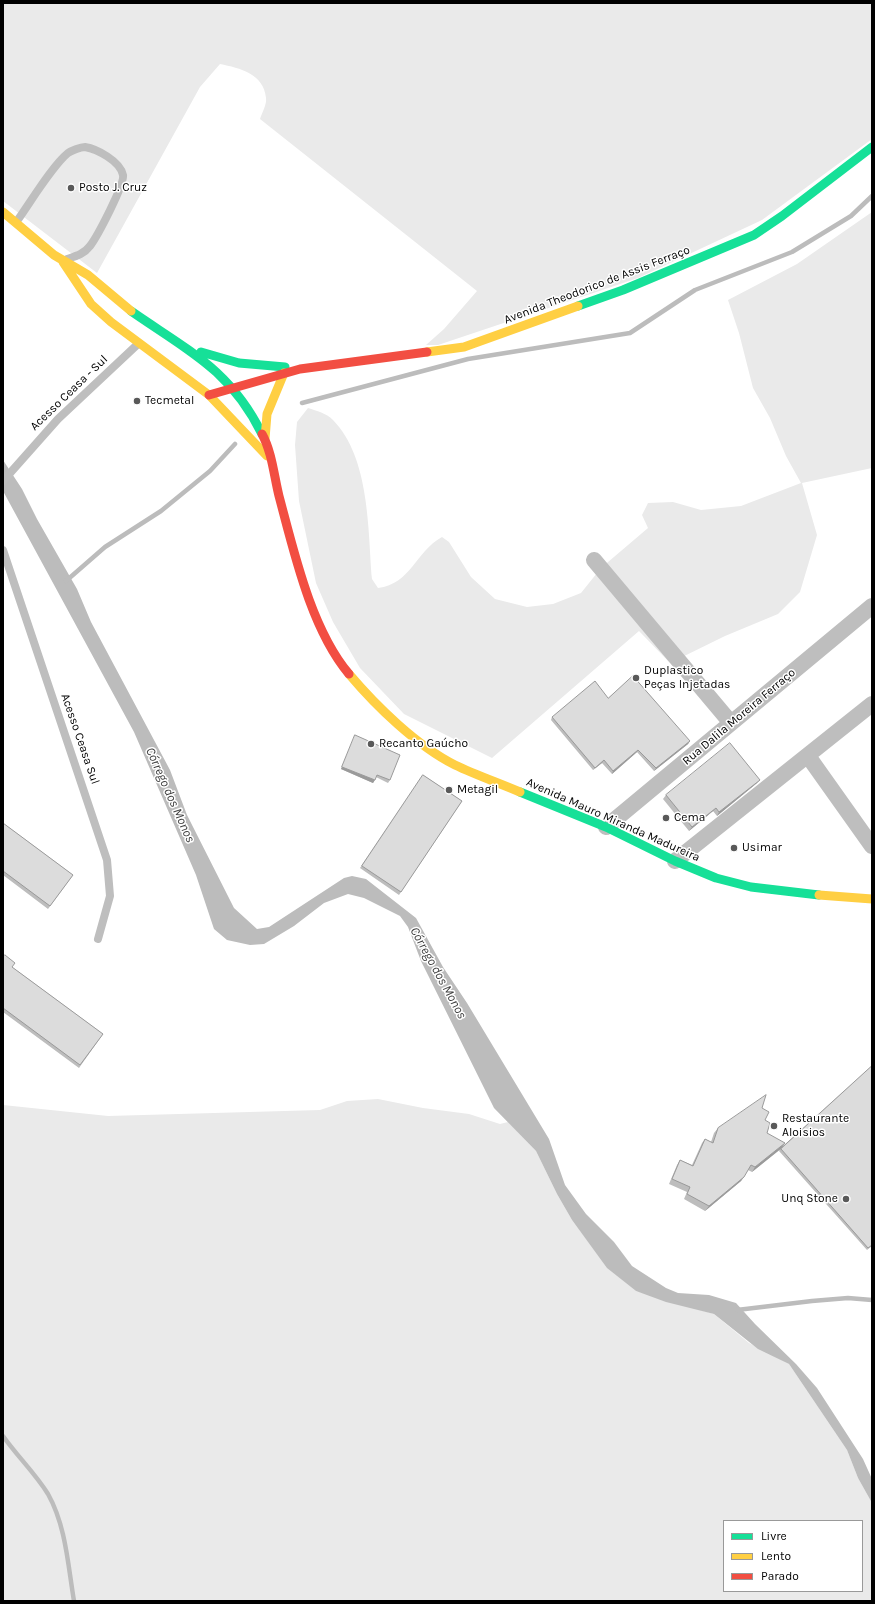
<!DOCTYPE html>
<meta charset="utf-8">
<style>
body{margin:0}
#map{position:relative;width:875px;height:1604px;overflow:hidden;background:#fff;font-family:Karla,sans-serif}
canvas{display:block}
.frame{position:absolute;inset:0;border:4px solid #000;pointer-events:none}
.legend{position:absolute;left:723px;top:1520px;width:140px;height:72px;box-sizing:border-box;background:#fff;border:1px solid #999;margin:0;padding:5px 7px;list-style:none;font-size:12px;color:#000}
.legend li{display:flex;align-items:center;gap:8px;height:20px}
.legend b{width:20px;border:1px solid #999}
</style>
<div id="map">
<canvas width="875" height="1604"></canvas>
<div class="frame"></div>
<ul class="legend">
<li><b style="height:5px;background:#16e098"></b>Livre</li>
<li><b style="height:5px;background:#ffcf43"></b>Lento</li>
<li><b style="height:5px;background:#f24e42"></b>Parado</li>
</ul>
</div>
<script>
const ctx = document.querySelector('canvas').getContext('2d');
ctx.lineJoin = 'round';
function paint(path, color) { ctx.fillStyle = color; ctx.fill(path, 'evenodd'); }
function strokePath(path, color, width, dash) { ctx.strokeStyle = color; ctx.lineWidth = width; ctx.lineCap = dash ? 'butt' : 'round'; ctx.setLineDash(dash || []); ctx.stroke(path); }
function drawText(font, color, halo, rows, align = 'center') {
  ctx.font = font + ' Karla,sans-serif'; ctx.lineWidth = 3; ctx.setLineDash([]); ctx.textBaseline = 'middle'; ctx.strokeStyle = halo; ctx.fillStyle = color; for (const [text, x, y, turn = 0] of rows) {
    ctx.save(); ctx.translate(x, y); ctx.rotate((+turn || 0) * Math.PI / 180); ctx.textAlign = isNaN(turn) ? turn : align; if (halo) ctx.strokeText(text, 0, 0); ctx.fillText(text, 0, 0); ctx.restore();
  }
}
paint(new Path2D(`
 M 3,3 L 872,3 L 872,139 L 762,220 L 638,278 L 438,345 L 426,345 L 444,329 L 477,291 L 260,119 C 262,113 267,104 266,98 C 264,74 240,68 220,64 L 200,87 L 97,273 L 3,201 Z
 M 872,212 L 872,468 L 802,483 L 817,535 L 800,592 L 778,614 L 725,636 L 670,663 L 639,631 L 492,758 L 404,714 L 360,668 L 333,622 L 316,583 L 299,501 L 295,445 L 297,422 L 308,408 C 317,411 326,413 333,420 C 370,458 368,530 372,579 L 378,588 C 411,584 415,552 442,537 L 449,542 L 471,577 L 495,599 L 527,607 L 553,604 L 581,593 L 601,568 L 648,528 L 642,515 L 648,503 L 673,502 L 701,510 L 741,506 L 801,483 L 786,456 L 770,418 L 753,388 L 739,333 L 728,300 L 797,264 Z
 M 378,1099 L 423,1108 L 469,1114 L 500,1124 L 508,1122 L 536,1151 L 557,1194 L 572,1220 L 608,1268 L 636,1291 L 714,1314 L 749,1343 L 789,1364 L 847,1450 L 858,1478 L 872,1503 L 872,1601 L 3,1601 L 3,1105 L 108,1116 L 320,1110 L 347,1101 ZM 724,1521 L 862,1521 L 862,1591 L 724,1591 Z`), '#eaeaea');
paint(new Path2D(`
 M 3,460 L 22,489 L 37,519 L 77,589 L 91,622 L 170,770 L 187,815 L 234,908 L 257,929 L 269,927 L 344,878 L 352,876 L 366,879 L 416,918 L 443,967 L 467,1003 L 549,1139 L 565,1185 L 586,1214 L 614,1242 L 632,1266 L 666,1288 L 678,1293 L 709,1295 L 736,1303 L 755,1324 L 796,1364 L 817,1388 L 863,1459 L 872,1479 L 872,1503 L 858,1478 L 847,1450 L 789,1364 L 758,1349 L 714,1314 L 666,1302 L 636,1291 L 607,1268 L 572,1220 L 557,1194 L 536,1151 L 494,1108 L 421,961 L 408,927 L 400,916 L 364,898 L 348,894 L 324,903 L 294,926 L 264,944 L 250,945 L 227,940 L 214,929 L 196,875 L 134,732 L 3,491 Z`), '#bcbcbc');
strokePath(new Path2D(`
 M 302,403 L 468,359 L 630,333 L 695,290 L 792,252 L 851,216 L 872,196
 M 66,581 L 105,547 L 161,511 L 210,471 L 235,444
 M 737,1310 L 812,1301 L 848,1298 L 872,1300
 M 3,1436 C 17,1456 35,1473 48,1494 C 66,1526 68,1566 74,1601`), '#bcbcbc', 4.5);
strokePath(new Path2D(`
 M 17,221 C 30,203 52,166 68,153 C 71,151 80,147 85,147 C 97,149 120,161 123,175 C 125,184 97,237 90,246 C 84,254 76,256 67,259
 M 3,481 L 58,419 L 139,343
 M 3,550 L 107,860 L 110,896 L 98,939`), '#bebebe', 8);
strokePath(new Path2D(`
 M 594,560 L 731,723
 M 808,756 L 872,846
 M 606,827 L 872,606
 M 675,861 L 872,704`), '#bebebe', 16);
strokePath(new Path2D(`
 M 578,306 L 623,290 L 754,235 L 782,216 L 872,147
 M 131,311 C 187,350 230,369 262,434
 M 201,352 L 239,363 L 285,367
 M 520,792 L 606,827 L 675,861 L 716,878 L 751,887 L 819,895`), '#16e098', 9);
strokePath(new Path2D(`
 M 3,212 L 54,255 L 88,275 L 131,311
 M 63,262 L 91,304 L 111,322 L 209,395 L 267,456
 M 427,352 L 464,347 L 578,306
 M 265,439 L 267,414 L 284,373
 M 349,674 C 376,706 417,746 455,765 C 476,775 499,783 520,792
 M 819,895 L 872,899`), '#ffcf43', 9);
strokePath(new Path2D(`
 M 209,395 L 300,369 L 427,352
 M 262,434 C 272,452 274,476 279,496 C 294,552 311,629 349,674`), '#f24e42', 9);
paint(new Path2D(`
 M 608,698 L 690,741 L 688,744 L 654,771 L 637,752 L 612,774 L 602,763 L 593,770 L 551,720 L 552,717 Z
 M 355,735 L 390,780 L 388,783 L 376,777 L 373,783 L 341,769 L 354,738 Z
 M 423,775 L 462,801 L 399,895 L 360,868 Z
 M 757,783 L 717,816 L 713,811 L 689,831 L 663,799 L 666,795 Z
 M 3,823 L 73,875 L 48,909 L 3,875 Z
 M 3,957 L 12,967 L 103,1034 L 79,1068 L 3,1012 Z
 M 872,1066 L 872,1246 L 867,1250 L 779,1151 L 780,1149 L 752,1172 L 748,1170 L 741,1181 L 705,1211 L 684,1199 L 687,1192 L 669,1184 L 677,1165 L 680,1160 L 692,1165 L 702,1143 L 705,1139 L 711,1142 L 714,1133 L 718,1128 L 762,1108 L 765,1120 L 767,1133 L 782,1147 Z`), '#bdbdbd');
paint(new Path2D(`
 M 690,741 L 688,744 L 654,771 L 656,768 Z
 M 638,750 L 637,752 L 612,774 L 613,771 Z
 M 604,760 L 602,763 L 593,770 L 595,768 Z
 M 342,767 L 375,780 L 373,783 L 341,769 Z
 M 760,780 L 757,783 L 717,816 L 719,812 Z
 M 716,808 L 713,811 L 689,831 L 692,827 Z
 M 785,1143 L 782,1148 L 752,1172 L 755,1167 Z
 M 744,1177 L 741,1181 L 705,1211 L 709,1206 Z`), '#9a9a9a');
const building = new Path2D(`
 M 633,676 L 690,741 L 656,768 L 638,750 L 613,771 L 604,760 L 595,768 L 552,717 L 595,681 L 608,698 Z
 M 355,735 L 400,755 L 390,780 L 377,775 L 375,780 L 342,767 Z
 M 730,743 L 760,780 L 719,812 L 716,808 L 692,827 L 666,795 Z
 M 423,775 L 462,801 L 401,892 L 362,866 Z
 M 3,823 L 73,875 L 50,906 L 3,871 Z
 M 5,955 L 15,963 L 12,967 L 103,1034 L 80,1065 L 3,1008 L 3,957 Z
 M 872,1066 L 872,1245 L 868,1248 L 781,1149 Z
 M 766,1095 L 762,1108 L 769,1112 L 765,1120 L 770,1123 L 767,1133 L 785,1143 L 755,1167 L 751,1165 L 744,1177 L 709,1206 L 687,1194 L 690,1187 L 672,1179 L 680,1160 L 693,1166 L 705,1139 L 713,1143 L 718,1128 Z`);
paint(building, '#dcdcdc');
strokePath(building, '#9a9a9a', 1);
for (const [x, y, r, color] of [
 [71,188,4,"#595959"],
 [137,401,4,"#595959"],
 [636,678,4,"#595959"],
 [371,744,4,"#595959"],
 [449,790,4,"#595959"],
 [666,818,4,"#595959"],
 [734,848,4,"#595959"],
 [774,1126,4,"#595959"],
 [846,1199,4,"#595959"]
]) { const dot = new Path2D(); dot.arc(x, y, r, 0, 2 * Math.PI); ctx.fillStyle = color; ctx.fill(dot); strokePath(dot, '#fff', 1.5); }
drawText('12px', '#000', '#fff', [
 ["Posto J. Cruz",79,188],
 ["Tecmetal",145,401],
 ["Duplastico",644,671],
 ["Peças Injetadas",644,685],
 ["Recanto Gaúcho",379,744],
 ["Metagil",457,790],
 ["Cema",674,818],
 ["Usimar",742,848],
 ["Restaurante",782,1119],
 ["Aloisios",782,1133],
 ["Unq Stone",838,1199,"right"]
], 'left');
drawText('12px', '#000', '#fff', [
 ["Avenida Theodorico de Assis Ferraço",597,285,-21],
 ["Acesso Ceasa - Sul",69,393,-44],
 ["Rua Dalila Moreira Ferraço",739,717,-40],
 ["Acesso Ceasa Sul",80,739,71],
 ["Avenida Mauro Miranda Madureira",613,820,24]
]);
drawText('italic 13px', '#404040', '#fff', [
 ["Córrego dos Monos",170,795,66],
 ["Córrego dos Monos",438,973,61]
]);
</script>
